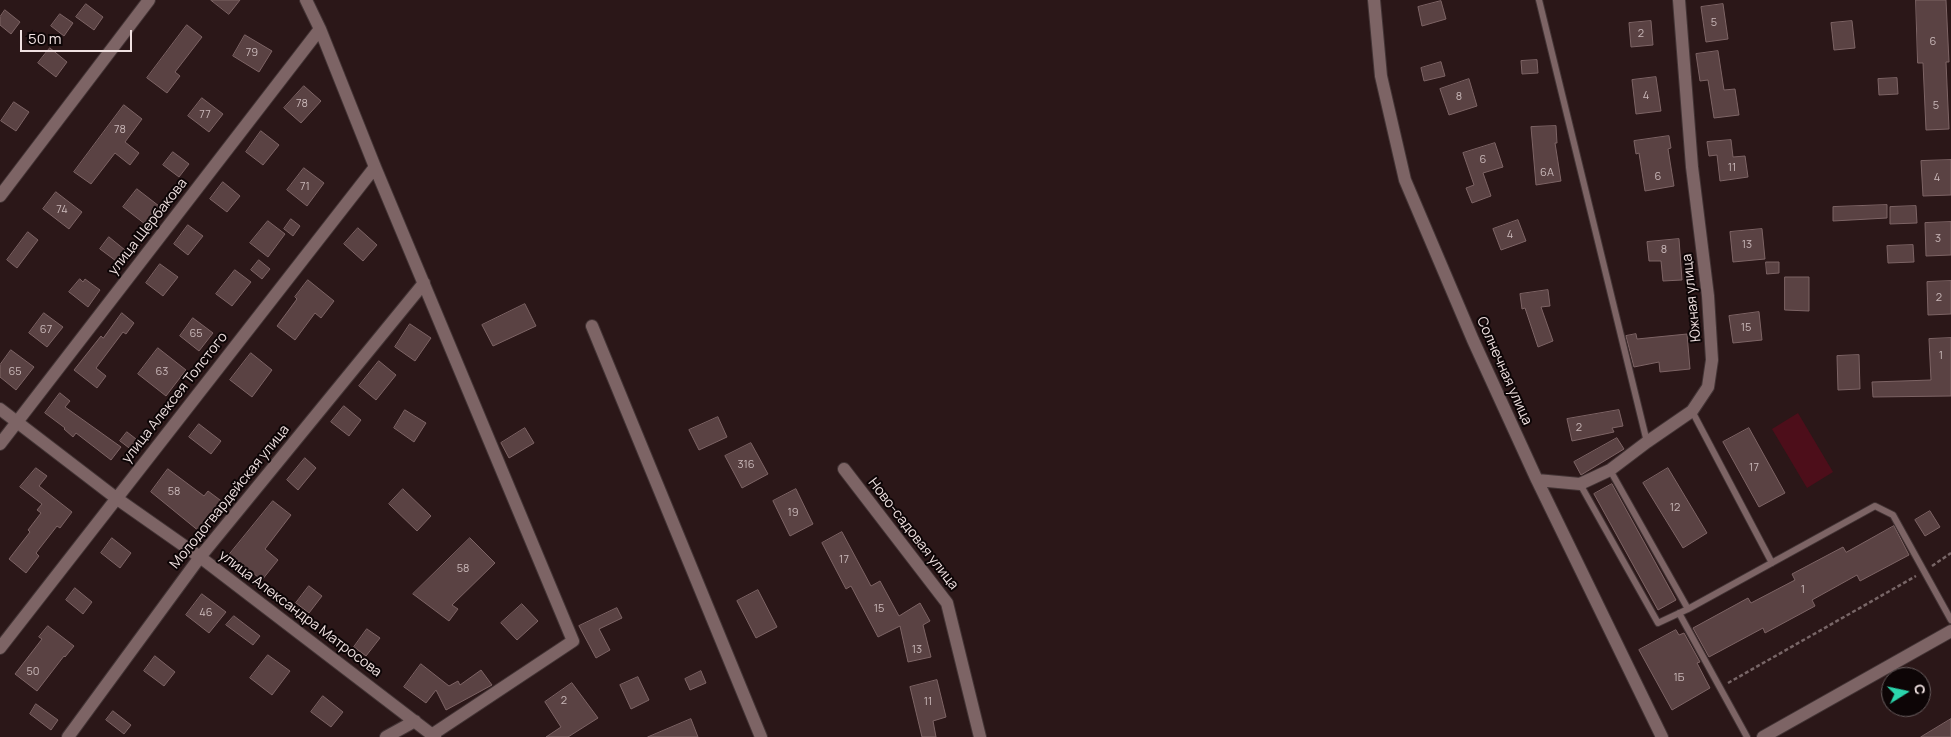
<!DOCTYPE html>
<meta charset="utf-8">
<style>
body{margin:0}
#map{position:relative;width:1951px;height:737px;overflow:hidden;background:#2b1718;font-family:Manrope,sans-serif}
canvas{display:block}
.north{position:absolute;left:1881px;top:667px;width:50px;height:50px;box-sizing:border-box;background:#0d0506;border:1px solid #685d5e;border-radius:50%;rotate:80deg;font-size:14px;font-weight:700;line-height:20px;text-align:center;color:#f0e1e1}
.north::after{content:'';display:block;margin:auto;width:18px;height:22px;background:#2bd5ac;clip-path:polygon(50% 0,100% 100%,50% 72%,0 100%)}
.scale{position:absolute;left:20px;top:30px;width:112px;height:22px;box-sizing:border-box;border:2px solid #f0e1e1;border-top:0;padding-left:6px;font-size:15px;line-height:18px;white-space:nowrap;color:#f0e1e1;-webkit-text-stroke:4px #0d0506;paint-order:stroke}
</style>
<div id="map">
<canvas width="1951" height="737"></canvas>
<div class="north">С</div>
<div class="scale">50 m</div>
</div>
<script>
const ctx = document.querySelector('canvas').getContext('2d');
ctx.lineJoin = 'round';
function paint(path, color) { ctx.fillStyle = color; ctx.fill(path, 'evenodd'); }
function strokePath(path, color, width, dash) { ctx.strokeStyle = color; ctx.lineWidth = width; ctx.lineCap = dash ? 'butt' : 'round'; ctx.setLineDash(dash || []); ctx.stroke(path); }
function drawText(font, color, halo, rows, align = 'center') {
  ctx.font = font + ' Manrope,sans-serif'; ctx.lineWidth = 4; ctx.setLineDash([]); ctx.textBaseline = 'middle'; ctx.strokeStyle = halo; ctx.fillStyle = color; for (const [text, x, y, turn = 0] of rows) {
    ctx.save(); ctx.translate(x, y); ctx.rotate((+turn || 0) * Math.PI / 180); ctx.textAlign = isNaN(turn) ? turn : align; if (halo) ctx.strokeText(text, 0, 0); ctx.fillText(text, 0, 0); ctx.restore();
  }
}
paint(new Path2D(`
 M 1798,413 L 1833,472 L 1807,488 L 1772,429 Z`), '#4d0e1a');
const building = new Path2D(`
 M 211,0 L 240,0 L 229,14 Z
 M 1916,0 L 1946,0 L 1949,62 L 1946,62 L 1949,129 L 1926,130 L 1923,63 L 1918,63 Z
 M 1441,1 L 1446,19 L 1422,26 L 1418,7 Z
 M 86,4 L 103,17 L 94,30 L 76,17 Z
 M 1723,4 L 1728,39 L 1706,42 L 1701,7 Z
 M 5,10 L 20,22 L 11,34 L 0,25 L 0,17 Z
 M 60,14 L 73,23 L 64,36 L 51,26 Z
 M 1651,21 L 1653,45 L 1631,47 L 1629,23 Z
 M 1852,21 L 1855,48 L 1834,50 L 1831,23 Z
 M 187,25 L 202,37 L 175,72 L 180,76 L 167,93 L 147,78 Z
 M 245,35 L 272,51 L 259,72 L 233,56 Z
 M 50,48 L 67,62 L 56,77 L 38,63 Z
 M 1718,51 L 1724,90 L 1735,89 L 1739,115 L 1714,118 L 1708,80 L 1700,81 L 1696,54 Z
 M 1537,60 L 1538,73 L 1522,74 L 1521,61 Z
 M 1441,62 L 1445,76 L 1424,81 L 1421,68 Z
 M 1656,77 L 1661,111 L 1636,114 L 1632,80 Z
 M 1897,78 L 1898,94 L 1879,95 L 1878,79 Z
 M 1469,79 L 1477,106 L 1449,115 L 1440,89 Z
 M 304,86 L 321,101 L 301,123 L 284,108 Z
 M 202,98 L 223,114 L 209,132 L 188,116 Z
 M 14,102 L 29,112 L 16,131 L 1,121 Z
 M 124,105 L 142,119 L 125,142 L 139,153 L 130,165 L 115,153 L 91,184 L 74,172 Z
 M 1556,126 L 1557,143 L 1555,143 L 1561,181 L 1536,185 L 1531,127 Z
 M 261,131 L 279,145 L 263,165 L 246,152 Z
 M 1669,136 L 1671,148 L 1668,149 L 1674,186 L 1645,191 L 1639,153 L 1636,154 L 1634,141 Z
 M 1731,140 L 1733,157 L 1745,156 L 1748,177 L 1720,181 L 1717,155 L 1709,156 L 1707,142 Z
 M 1495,143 L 1503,167 L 1483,173 L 1491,196 L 1472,203 L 1466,188 L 1474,185 L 1463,153 Z
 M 173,152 L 189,164 L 179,177 L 163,165 Z
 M 1951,160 L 1951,195 L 1923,196 L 1921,161 Z
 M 304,168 L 324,183 L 307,206 L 287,190 Z
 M 223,182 L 240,196 L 227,212 L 210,199 Z
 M 137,189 L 159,206 L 145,224 L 123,207 Z
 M 56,192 L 82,212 L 69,229 L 43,209 Z
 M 1887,205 L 1887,218 L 1833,221 L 1833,207 Z
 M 1916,206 L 1917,223 L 1890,224 L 1890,207 Z
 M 291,219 L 300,226 L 293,236 L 284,229 Z
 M 1518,220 L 1526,241 L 1501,250 L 1493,229 Z
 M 268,221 L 285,234 L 268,257 L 250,243 Z
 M 1951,222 L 1951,255 L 1926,256 L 1925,223 Z
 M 188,225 L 203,236 L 188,255 L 174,244 Z
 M 358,228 L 377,245 L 363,261 L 344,244 Z
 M 1762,229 L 1765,259 L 1733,262 L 1730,232 Z
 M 28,232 L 38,240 L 17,268 L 7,260 Z
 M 109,237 L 125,250 L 116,261 L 100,249 Z
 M 1679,239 L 1682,280 L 1663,281 L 1661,261 L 1649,261 L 1647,242 Z
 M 1913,245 L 1914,262 L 1888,263 L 1887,246 Z
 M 259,260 L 270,269 L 262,279 L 251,270 Z
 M 1766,262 L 1779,262 L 1779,273 L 1767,274 Z
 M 160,264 L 178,277 L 163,296 L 146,283 Z
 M 235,270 L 251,282 L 232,306 L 216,294 Z
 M 1785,277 L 1809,277 L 1809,311 L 1785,310 Z
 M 80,279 L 83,282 L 85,279 L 100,290 L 88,307 L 69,292 Z
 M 308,280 L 334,301 L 321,318 L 315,313 L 295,340 L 277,326 L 297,299 L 295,297 Z
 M 1951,281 L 1951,314 L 1928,315 L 1927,282 Z
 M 1548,290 L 1550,306 L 1541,307 L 1553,341 L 1538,347 L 1525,308 L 1522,309 L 1520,294 Z
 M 525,304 L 536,326 L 493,346 L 482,325 Z
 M 1759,312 L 1762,340 L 1733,343 L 1729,316 Z
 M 44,313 L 63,327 L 47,347 L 29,333 Z
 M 122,313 L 134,323 L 126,334 L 123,332 L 96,368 L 106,376 L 97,388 L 74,370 L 101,336 L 103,338 Z
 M 193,318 L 213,333 L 199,351 L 180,336 Z
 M 410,324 L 431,338 L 415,361 L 395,347 Z
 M 1636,334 L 1637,339 L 1687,334 L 1690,369 L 1660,372 L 1659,362 L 1634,367 L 1626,336 Z
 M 1951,338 L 1951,396 L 1873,397 L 1872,382 L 1931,380 L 1929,339 Z
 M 158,348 L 186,370 L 166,396 L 138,374 Z
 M 11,350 L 34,367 L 16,390 L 0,377 L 0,365 Z
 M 251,353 L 272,370 L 252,397 L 230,380 Z
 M 1859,355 L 1860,389 L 1838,390 L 1837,356 Z
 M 379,361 L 396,375 L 376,400 L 359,386 Z
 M 60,393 L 70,401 L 65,407 L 121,447 L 111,460 L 76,433 L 73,437 L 64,429 L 65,428 L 45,413 Z
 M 344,406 L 361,420 L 349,436 L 331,422 Z
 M 405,410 L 426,423 L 414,442 L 394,428 Z
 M 1619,410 L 1623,426 L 1612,428 L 1614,432 L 1572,441 L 1567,419 Z
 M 718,417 L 727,437 L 699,450 L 689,430 Z
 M 199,424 L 221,441 L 211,454 L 189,437 Z
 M 525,428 L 534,443 L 509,458 L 501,443 Z
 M 1749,428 L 1785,493 L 1759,507 L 1723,442 Z
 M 127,432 L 140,442 L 133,451 L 120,441 Z
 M 1617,438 L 1624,449 L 1581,475 L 1574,462 Z
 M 751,443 L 768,474 L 742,488 L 725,456 Z
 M 305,458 L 316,468 L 298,490 L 287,480 Z
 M 36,468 L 47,476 L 39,486 L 72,512 L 60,528 L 57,526 L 36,553 L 39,556 L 26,573 L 9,559 L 30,532 L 28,530 L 41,513 L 37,510 L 42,504 L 20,487 Z
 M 1668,468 L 1707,533 L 1683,548 L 1643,483 Z
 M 168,469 L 204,496 L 208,491 L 224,503 L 200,532 L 151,492 Z
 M 1612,484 L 1676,600 L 1658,610 L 1594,494 Z
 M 403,489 L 431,516 L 417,531 L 389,504 Z
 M 796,489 L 813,524 L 790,536 L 773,501 Z
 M 273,501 L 291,515 L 265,549 L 278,560 L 262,580 L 229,555 Z
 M 1930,511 L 1940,527 L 1925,536 L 1915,520 Z
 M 1894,526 L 1909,555 L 1860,581 L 1857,575 L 1812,600 L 1815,606 L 1765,633 L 1763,628 L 1709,657 L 1693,628 L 1748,598 L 1751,603 L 1795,580 L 1792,574 L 1843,547 L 1846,552 Z
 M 842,532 L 871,586 L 880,581 L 899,616 L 920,603 L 930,621 L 923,625 L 931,657 L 908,662 L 900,626 L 878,637 L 851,586 L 846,589 L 822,543 Z
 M 112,538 L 131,553 L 120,568 L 101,553 Z
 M 470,538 L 495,563 L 452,605 L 458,609 L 449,621 L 413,594 Z
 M 309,586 L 322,596 L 309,613 L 296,603 Z
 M 75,588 L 92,602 L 83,614 L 66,600 Z
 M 758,590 L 777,627 L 756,638 L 737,601 Z
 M 202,594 L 226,612 L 209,633 L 186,615 Z
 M 522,604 L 538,621 L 517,640 L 501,623 Z
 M 617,608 L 622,618 L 599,629 L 610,650 L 596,658 L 579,626 Z
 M 234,616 L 260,636 L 253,645 L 226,625 Z
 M 48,626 L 74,646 L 65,657 L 64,656 L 37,691 L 15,674 L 42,639 L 39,637 Z
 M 367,629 L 380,638 L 366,656 L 354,647 Z
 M 1676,630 L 1679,635 L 1684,633 L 1700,662 L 1697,663 L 1710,688 L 1672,710 L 1639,650 Z
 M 268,655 L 290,671 L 272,695 L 250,678 Z
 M 155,656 L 175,672 L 164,686 L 144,671 Z
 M 421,664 L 449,686 L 458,681 L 460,685 L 481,670 L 492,685 L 446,710 L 436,690 L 426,703 L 404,687 Z
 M 701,671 L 706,683 L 690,690 L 685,679 Z
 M 638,677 L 649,700 L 631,709 L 620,685 Z
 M 937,680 L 946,717 L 933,721 L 936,737 L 922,737 L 910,687 Z
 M 572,683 L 598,718 L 568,737 L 546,737 L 561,727 L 545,702 Z
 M 323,696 L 343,712 L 331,727 L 311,712 Z
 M 36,704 L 58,720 L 51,730 L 30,714 Z
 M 113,711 L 131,725 L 124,734 L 106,720 Z
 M 691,719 L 698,737 L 648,737 Z
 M 1951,719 L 1951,737 L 1921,737 Z`);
paint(building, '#5a4243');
strokePath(building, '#7d6465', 1);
const service = new Path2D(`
 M 1539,0 L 1647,442
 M 1692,411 L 1772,563
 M 1610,470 L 1688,609 L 1875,506 L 1893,515 L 1951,620
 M 1580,484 L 1658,623 L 1688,609
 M 1679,613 L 1747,737`);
const minor = new Path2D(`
 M 306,0 L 320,29 L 375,167 L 573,641 L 433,734
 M 1374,0 L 1381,76 L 1405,180 L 1473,340 L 1537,480 L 1662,737
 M 0,196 L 149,0
 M 592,326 L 761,737
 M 0,409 L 116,498 L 200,557 L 435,737
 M 0,444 L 320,29
 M 844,469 L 947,603 L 980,737
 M 1537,480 L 1580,484 L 1610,470 L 1647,442 L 1692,411 L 1708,387 L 1712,360 L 1708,296 L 1692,167 L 1679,0
 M 0,648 L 375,167
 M 68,737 L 200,557 L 424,283
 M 386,737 L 415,721`);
const secondary = new Path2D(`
 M 1763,737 L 1951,631`);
strokePath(service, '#433435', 8);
strokePath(minor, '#433435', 14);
strokePath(secondary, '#433435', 14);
strokePath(new Path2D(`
 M 1932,566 L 1951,553
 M 1728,683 L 1916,576`), '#786667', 2.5, [4, 2.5]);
strokePath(service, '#7d6465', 6);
strokePath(minor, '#7d6465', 12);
strokePath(secondary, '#7d6465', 12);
drawText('11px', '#cab9ba', null, [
 ["5",1714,23],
 ["2",1641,34],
 ["6",1933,42],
 ["79",252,53],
 ["4",1646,96],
 ["8",1459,97],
 ["78",302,104],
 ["5",1936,106],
 ["77",205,115],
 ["78",120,130],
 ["6",1483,160],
 ["11",1732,168],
 ["6А",1547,173],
 ["6",1658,177],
 ["4",1937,178],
 ["71",305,187],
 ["74",62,210],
 ["4",1510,235],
 ["3",1938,239],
 ["13",1747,245],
 ["8",1664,250],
 ["2",1939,298],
 ["15",1746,328],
 ["67",46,330],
 ["65",196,334],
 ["1",1941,356],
 ["65",15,372],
 ["63",162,372],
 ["2",1579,428],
 ["316",746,465],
 ["17",1754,468],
 ["58",174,492],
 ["12",1675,508],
 ["19",793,513],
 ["17",844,560],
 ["58",463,569],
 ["1",1803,590],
 ["15",879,609],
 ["46",206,613],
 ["13",917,650],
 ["50",33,672],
 ["1Б",1679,678],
 ["2",564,701],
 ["11",928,702]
]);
drawText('14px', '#f0e1e1', '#0d0506', [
 ["улица Щербакова",148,227,-52],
 ["Южная улица",1692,298,-96],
 ["Солнечная улица",1504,371,66],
 ["улица Алексея Толстого",175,398,-52],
 ["Молодогвардейская улица",230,497,-51],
 ["Ново-садовая улица",913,534,52],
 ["улица Александра Матросова",300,614,37]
]);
</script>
